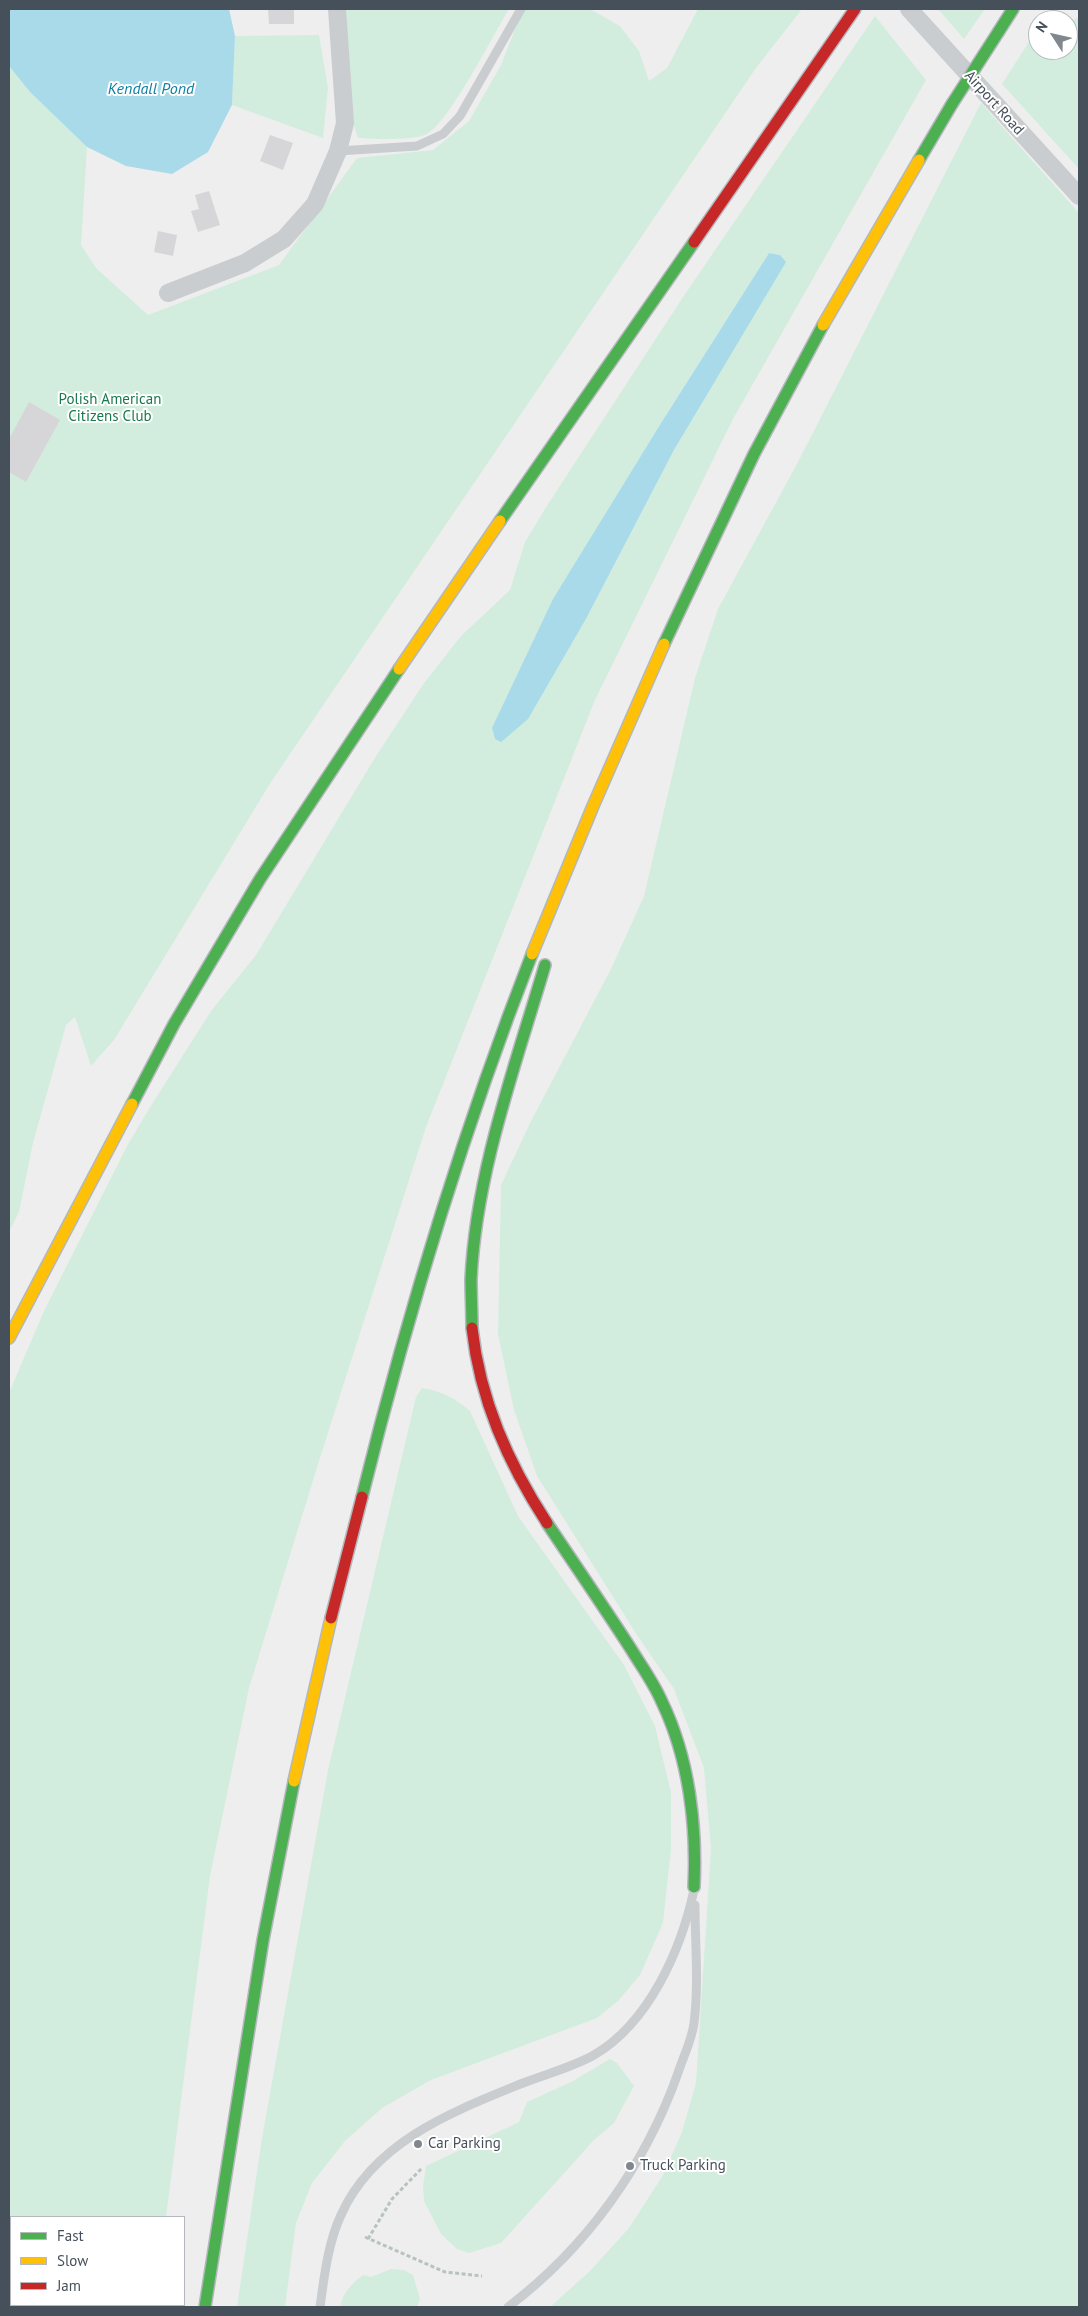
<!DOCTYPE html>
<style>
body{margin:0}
#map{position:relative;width:1088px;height:2316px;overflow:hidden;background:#efeeee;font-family:"PT Sans",sans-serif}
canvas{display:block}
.frame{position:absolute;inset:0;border:10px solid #46505a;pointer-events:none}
.legend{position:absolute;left:10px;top:2216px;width:175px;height:90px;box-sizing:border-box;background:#fff;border:1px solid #b5b9bd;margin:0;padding:6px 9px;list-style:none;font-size:15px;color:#46505a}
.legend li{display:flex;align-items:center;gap:10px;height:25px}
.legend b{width:25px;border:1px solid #b5b9bd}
.north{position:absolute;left:1028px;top:10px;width:50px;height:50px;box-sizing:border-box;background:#fff;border:1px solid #b5b9bd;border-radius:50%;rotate:305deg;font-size:14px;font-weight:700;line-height:20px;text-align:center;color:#46505a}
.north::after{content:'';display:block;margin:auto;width:18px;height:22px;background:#81878e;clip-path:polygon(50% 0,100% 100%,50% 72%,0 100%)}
</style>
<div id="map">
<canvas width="1088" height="2316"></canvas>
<div class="frame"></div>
<ul class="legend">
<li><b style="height:6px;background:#4caf50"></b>Fast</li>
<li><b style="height:6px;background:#ffc107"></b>Slow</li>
<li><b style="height:6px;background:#c62828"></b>Jam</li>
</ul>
<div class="north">N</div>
</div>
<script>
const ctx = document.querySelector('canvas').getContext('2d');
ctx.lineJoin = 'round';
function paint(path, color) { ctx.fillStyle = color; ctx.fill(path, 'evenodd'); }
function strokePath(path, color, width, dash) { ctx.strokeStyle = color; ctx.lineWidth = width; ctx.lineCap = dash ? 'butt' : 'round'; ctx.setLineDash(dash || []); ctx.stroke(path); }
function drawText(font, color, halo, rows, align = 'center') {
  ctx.font = font + ' "PT Sans",sans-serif'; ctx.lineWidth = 4; ctx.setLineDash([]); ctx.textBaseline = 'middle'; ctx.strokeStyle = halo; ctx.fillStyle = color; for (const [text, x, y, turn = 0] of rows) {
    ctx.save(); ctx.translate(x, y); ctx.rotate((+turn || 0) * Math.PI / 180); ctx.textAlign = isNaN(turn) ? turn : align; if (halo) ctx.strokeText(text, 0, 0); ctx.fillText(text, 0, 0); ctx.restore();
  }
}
paint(new Path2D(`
 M 343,9 L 509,9 C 493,35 450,121 427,134 C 414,141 373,139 358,138 L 354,126 Z
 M 523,9 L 590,9 L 620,26 L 639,51 L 649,81 L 667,68 L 698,9 L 802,9 L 756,68 L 271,782 L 114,1040 L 91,1066 L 75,1017 L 66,1025 L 33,1143 L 19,1212 L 9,1232 L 9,66 L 30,92 L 87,147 L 81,245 L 96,268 L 148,315 L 279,265 L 357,158 L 433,150 L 469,121 L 501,65 Z
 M 938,9 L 985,9 L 964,39 Z
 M 875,16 L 926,80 L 733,419 L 595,700 L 426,1127 L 319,1461 L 249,1688 L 210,1876 L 166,2217 L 11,2217 L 11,2305 L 154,2305 L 154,2307 L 9,2307 L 9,1393 L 44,1311 L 127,1146 L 152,1104 L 211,1011 L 256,955 L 376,756 L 424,683 L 461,636 L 510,590 L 525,542 L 548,504 L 685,294 ZM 769,253 L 780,255 L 750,321 L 674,450 L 587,617 L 663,420 Z
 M 1079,17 L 1079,169 L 1002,84 L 1034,34 L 1038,33 L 1038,50 L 1068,50 L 1068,23 Z
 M 319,35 L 328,88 L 323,138 L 232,105 L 235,36 Z
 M 981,103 L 1079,213 L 1079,2307 L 550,2307 L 589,2272 L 629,2228 L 663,2175 L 682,2132 L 696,2083 L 711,1849 L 704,1768 L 674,1689 L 637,1635 L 537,1476 L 514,1410 L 498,1334 L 501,1185 L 531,1121 L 611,969 L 644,896 L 695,678 L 718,609 L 799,460 Z
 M 422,1388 C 441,1391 455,1398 470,1411 L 518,1516 L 624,1665 L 655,1726 L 671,1792 L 671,1849 L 663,1923 L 640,1975 L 618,2001 L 597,2018 L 431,2080 L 382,2108 L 345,2141 L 312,2183 L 296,2223 L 285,2307 L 237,2307 L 262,2138 L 328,1770 L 416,1397 Z
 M 610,2059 L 617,2063 L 634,2086 L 614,2123 L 595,2139 L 501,2243 L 469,2253 L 457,2249 L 441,2234 L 424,2201 L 423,2186 L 426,2166 L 519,2122 L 527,2102 L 571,2082 Z
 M 391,2269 L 404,2270 L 413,2275 L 420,2299 L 417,2307 L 340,2307 C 343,2293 351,2284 363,2275 L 371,2277 Z`), '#d2edde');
paint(new Path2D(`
 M 9,9 L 229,9 L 235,36 L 232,105 L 208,152 L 172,174 L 126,166 L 87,147 L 30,92 L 9,66 Z
 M 769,253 L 780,255 L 786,262 L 674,450 L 587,617 L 528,719 L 501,742 L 495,739 L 492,728 L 553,599 L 663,420 Z`), '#a8daea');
paint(new Path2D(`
 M 268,9 L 294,9 L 294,24 L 269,24 Z
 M 270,135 L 293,143 L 283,170 L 260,161 Z
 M 209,191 L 220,225 L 198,232 L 191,211 L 199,209 L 195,195 Z
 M 158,231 L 177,235 L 173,256 L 154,252 Z
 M 29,402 L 60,420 L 26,482 L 9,472 L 9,439 Z`), '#d6d6d8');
const fast = new Path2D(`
 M 999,31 L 1013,9
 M 919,160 L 952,104
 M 500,521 L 694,242
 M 664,644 L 754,454 L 823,325
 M 132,1104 L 174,1024 L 260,879 L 399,669
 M 472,1328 C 472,1312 471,1295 471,1279 C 476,1172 515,1067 545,965
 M 362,1497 C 408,1312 463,1131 532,954
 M 547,1523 C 575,1565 604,1607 631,1649 C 642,1667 654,1683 662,1702 C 689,1758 697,1825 694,1887
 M 205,2307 L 263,1940 L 294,1781`);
const slow = new Path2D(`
 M 823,325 L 919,160
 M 399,669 L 500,521
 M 532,954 L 593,806 L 664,644
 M 9,1338 L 132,1104
 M 294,1781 L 331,1618`);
const jam = new Path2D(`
 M 694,242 L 855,9
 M 472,1328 C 480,1400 508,1463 547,1523
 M 331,1618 L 362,1497`);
strokePath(fast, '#b4b8bd', 14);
strokePath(slow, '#b4b8bd', 14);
strokePath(jam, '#b4b8bd', 14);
strokePath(new Path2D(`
 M 365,2237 L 445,2272 L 482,2276
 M 368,2239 L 392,2199 L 422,2168`), '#b7c3bf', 3, [4, 2.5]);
strokePath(new Path2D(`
 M 338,151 L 417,146 L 443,134 L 460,116 L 521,9
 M 320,2307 C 324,2277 328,2243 341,2215 C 374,2141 454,2111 523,2083 C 546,2074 573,2067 594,2055 C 649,2023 681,1950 694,1890
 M 508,2307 C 586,2248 645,2166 678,2073 C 683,2057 692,2040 694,2023 C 699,1984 695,1944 695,1905`), '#cacdcf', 9);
strokePath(new Path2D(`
 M 909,9 L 1079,196
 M 168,293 L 245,263 L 284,239 L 315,204 L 338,151 L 345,123 L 337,9`), '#cacdcf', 18);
strokePath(fast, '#4caf50', 11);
strokePath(slow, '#ffc107', 11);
strokePath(jam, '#c62828', 11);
const fastBridge = new Path2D(`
 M 952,104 L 999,31`);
strokePath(fastBridge, '#b4b8bd', 14, []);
strokePath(fastBridge, '#4caf50', 11);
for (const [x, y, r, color] of [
 [418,2144,5,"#81878e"],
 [630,2166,5,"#81878e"]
]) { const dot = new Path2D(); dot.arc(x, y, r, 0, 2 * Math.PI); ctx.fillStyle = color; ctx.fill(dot); strokePath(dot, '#fff', 2); }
drawText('15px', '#46505a', '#fff', [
 ["Airport Road",994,103,48]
]);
drawText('15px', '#18794c', '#fff', [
 ["Polish American",110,400],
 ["Citizens Club",110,417]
]);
drawText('15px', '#46505a', '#fff', [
 ["Car Parking",428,2144],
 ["Truck Parking",640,2166]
], 'left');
drawText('italic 16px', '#0f7fa4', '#fff', [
 ["Kendall Pond",151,89]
]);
</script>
